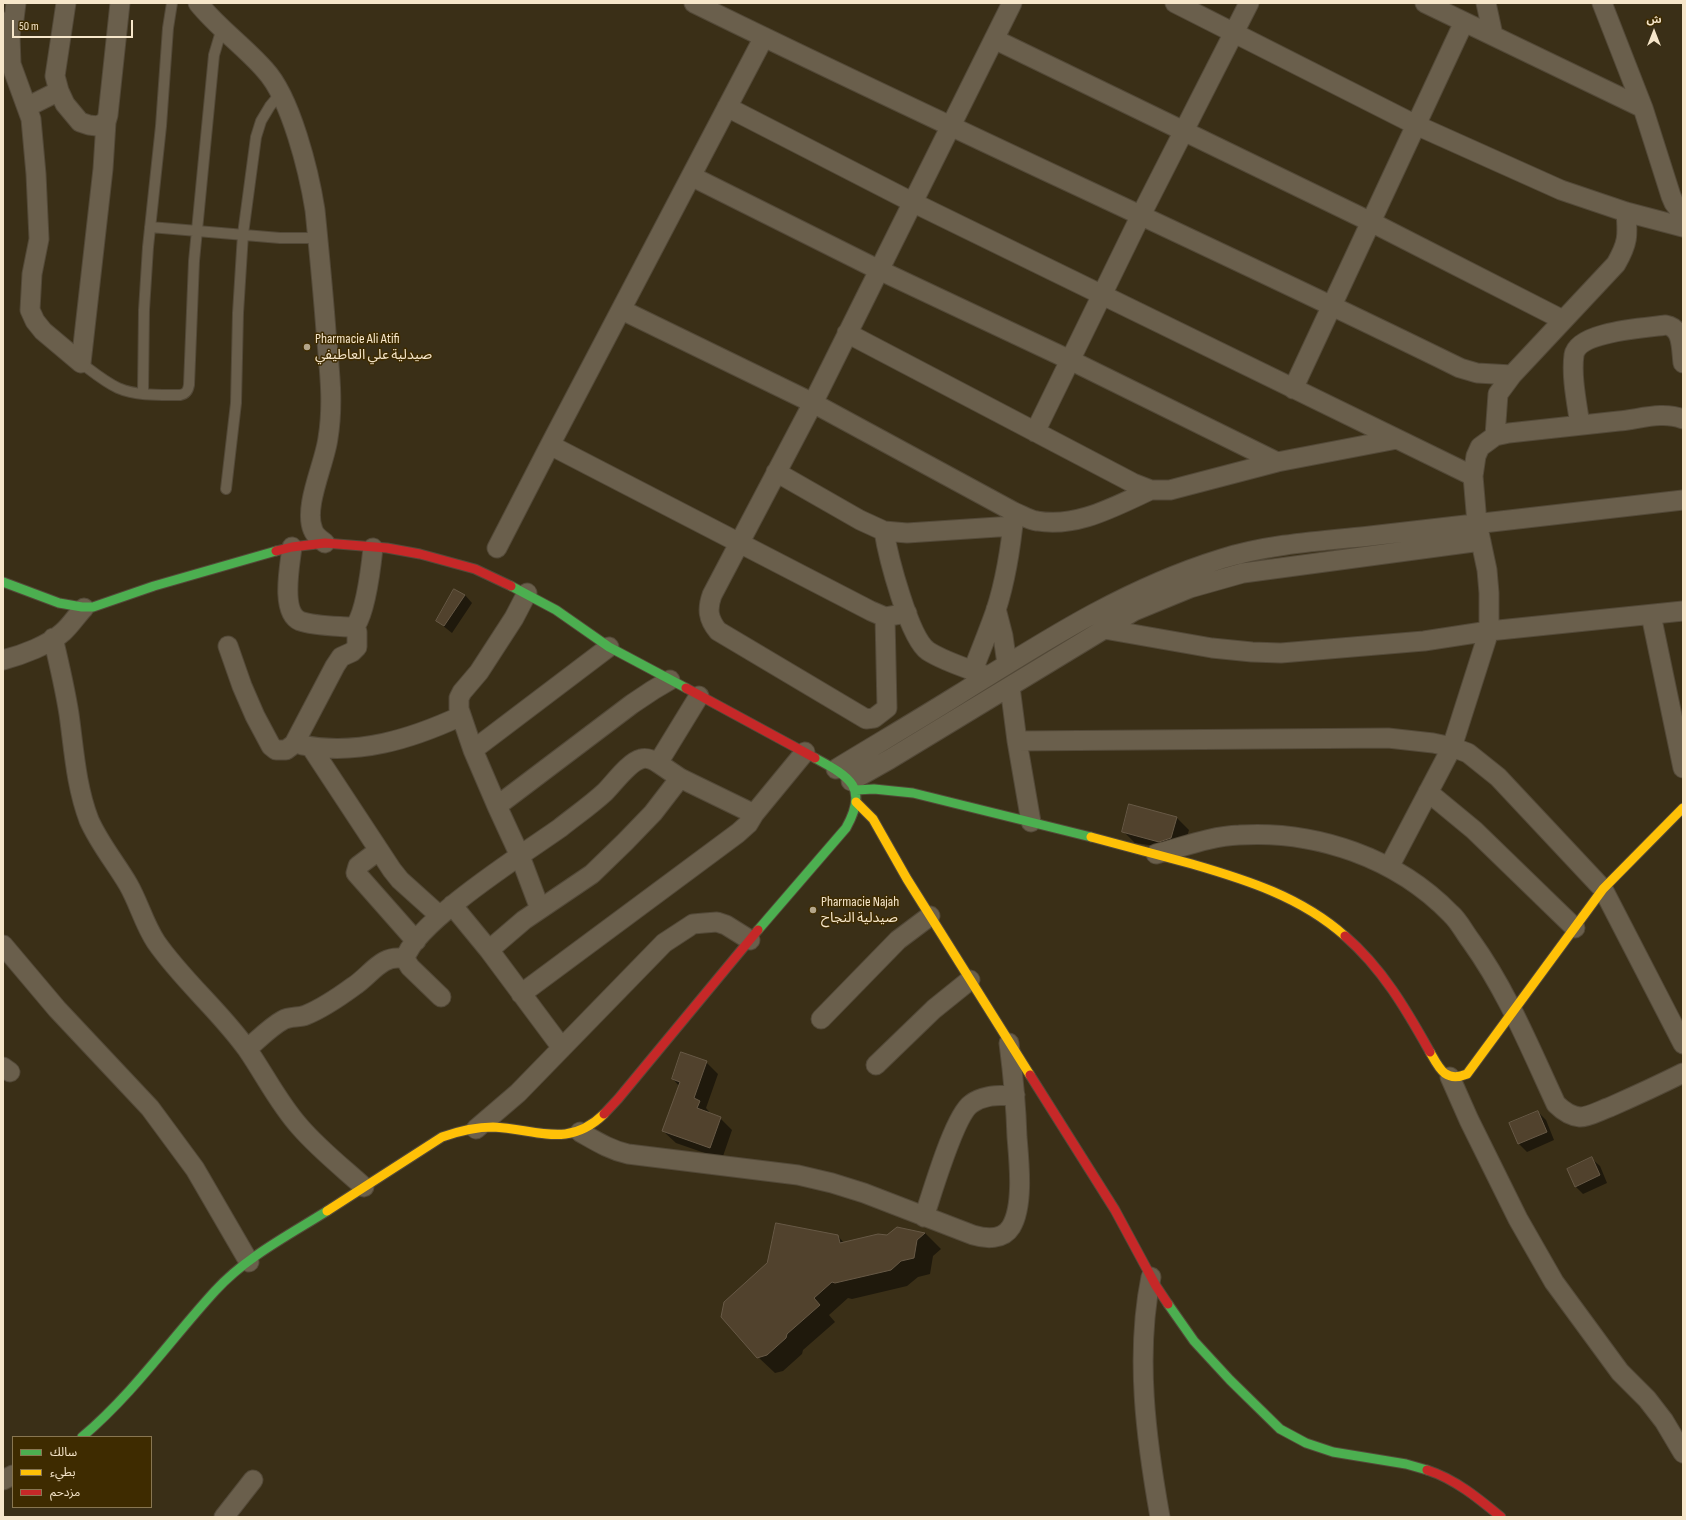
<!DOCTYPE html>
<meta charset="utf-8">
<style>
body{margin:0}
#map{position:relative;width:1686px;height:1520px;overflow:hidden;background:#3a2f17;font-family:"Sofia Sans Condensed","Noto Sans Arabic",sans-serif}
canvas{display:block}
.frame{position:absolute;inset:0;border:4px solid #f6e6ca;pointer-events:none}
.legend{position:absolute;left:12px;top:1436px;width:140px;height:72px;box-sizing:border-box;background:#3e2b00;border:1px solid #887651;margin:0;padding:5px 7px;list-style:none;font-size:12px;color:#f6e6ca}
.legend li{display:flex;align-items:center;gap:8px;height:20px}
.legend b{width:20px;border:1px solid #887651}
.north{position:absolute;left:1634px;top:12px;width:40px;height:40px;-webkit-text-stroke:3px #3e2b00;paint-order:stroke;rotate:0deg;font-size:11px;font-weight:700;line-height:16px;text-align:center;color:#f6e6ca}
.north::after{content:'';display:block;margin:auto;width:14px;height:18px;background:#f6e6ca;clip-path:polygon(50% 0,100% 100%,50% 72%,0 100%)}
.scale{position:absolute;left:12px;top:20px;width:121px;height:18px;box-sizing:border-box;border:2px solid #f6e6ca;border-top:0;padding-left:5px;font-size:12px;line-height:14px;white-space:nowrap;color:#f6e6ca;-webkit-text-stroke:3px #3e2b00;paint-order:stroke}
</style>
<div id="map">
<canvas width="1686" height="1520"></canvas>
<div class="frame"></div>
<ul class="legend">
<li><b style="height:5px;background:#4caf50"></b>سالك</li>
<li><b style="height:5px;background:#ffc107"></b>بطيء</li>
<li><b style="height:5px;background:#c62828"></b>مزدحم</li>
</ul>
<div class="north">ش</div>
<div class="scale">50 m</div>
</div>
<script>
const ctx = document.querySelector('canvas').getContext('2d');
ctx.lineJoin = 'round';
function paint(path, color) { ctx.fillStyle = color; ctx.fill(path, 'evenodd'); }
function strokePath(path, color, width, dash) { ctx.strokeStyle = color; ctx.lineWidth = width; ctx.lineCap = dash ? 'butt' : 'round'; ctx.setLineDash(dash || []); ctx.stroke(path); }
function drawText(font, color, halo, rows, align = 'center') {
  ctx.font = font + ' "Sofia Sans Condensed","Noto Sans Arabic",sans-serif'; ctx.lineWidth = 3; ctx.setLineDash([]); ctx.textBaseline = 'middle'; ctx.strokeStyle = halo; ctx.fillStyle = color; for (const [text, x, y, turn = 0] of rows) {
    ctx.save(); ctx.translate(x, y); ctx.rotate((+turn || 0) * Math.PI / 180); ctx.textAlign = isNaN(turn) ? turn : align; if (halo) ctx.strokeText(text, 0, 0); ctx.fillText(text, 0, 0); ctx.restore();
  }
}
paint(new Path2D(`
 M 465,595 L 472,603 L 452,633 L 437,621 Z
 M 1177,818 L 1189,830 L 1183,850 L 1135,843 L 1123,831 Z
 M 706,1062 L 718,1074 L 706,1108 L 711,1114 L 720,1118 L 732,1130 L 722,1159 L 676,1143 L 663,1131 L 679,1086 L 673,1079 Z
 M 1538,1112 L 1546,1120 L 1554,1140 L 1527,1152 L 1519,1144 Z
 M 1592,1159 L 1600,1166 L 1607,1183 L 1583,1194 L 1575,1186 Z
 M 897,1228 L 925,1233 L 941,1249 L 933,1256 L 930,1274 L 918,1277 L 907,1286 L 852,1299 L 848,1298 L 829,1315 L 835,1322 L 803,1350 L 802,1354 L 783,1371 L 775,1373 L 758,1357 L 838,1236 L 844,1243 L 888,1237 Z`), '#0007');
const building = new Path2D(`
 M 454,589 L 465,595 L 444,626 L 436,621 Z
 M 1129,804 L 1177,817 L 1171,838 L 1159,842 L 1122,832 Z
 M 681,1052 L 707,1061 L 694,1098 L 700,1101 L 697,1108 L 721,1117 L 710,1148 L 662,1131 L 680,1082 L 672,1079 Z
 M 1538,1111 L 1547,1132 L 1518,1144 L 1509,1123 Z
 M 1592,1157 L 1600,1175 L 1575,1187 L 1567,1169 Z
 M 776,1223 L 838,1235 L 840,1243 L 878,1234 L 887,1235 L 897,1227 L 925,1233 L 917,1240 L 914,1258 L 901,1261 L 891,1270 L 835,1283 L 832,1282 L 814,1298 L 820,1305 L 787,1334 L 786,1338 L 767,1355 L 757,1358 L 721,1317 L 724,1302 L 767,1263 Z`);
paint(building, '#51422d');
strokePath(building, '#675946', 1);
const lane = new Path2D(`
 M 150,227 L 280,238 L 318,238
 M 81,363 C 93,372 105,382 118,388 C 136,396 160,395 180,395 C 186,394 188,391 189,385 L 194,261 L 214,55 L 222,28
 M 143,394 L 144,310 L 148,247 L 161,126 L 168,28 L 172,3
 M 226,489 L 236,403 L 238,313 L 243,234 L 256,137 L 261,121 L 270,106 L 280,94`);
const street = new Path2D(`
 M 66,3 L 55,76 L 59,91 L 65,104 L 80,122 L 89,125 L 97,126 L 106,122 L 108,115 L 120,3
 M 198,3 C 218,28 244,46 265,70 C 291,98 309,172 315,210 C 319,250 323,291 326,331 C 329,367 334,402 328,438 C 325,463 303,507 313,530 C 315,536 320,539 325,543
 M 694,3 C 948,128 1206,243 1460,368 L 1477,373 L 1512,375
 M 1175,3 L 1416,125 L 1561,190 L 1626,212 L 1683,227
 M 1425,3 L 1643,108
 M 1486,3 L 1493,35
 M 1602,3 L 1643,108 L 1671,196 L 1674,203 L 1683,215
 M 12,21 L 10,36 L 11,64 L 31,119 L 36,174 L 39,239 L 32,274 L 30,310 L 35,321 L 43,331 L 81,363
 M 3,22 L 8,22 L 14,19 L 16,3
 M 994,39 L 1371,222 L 1563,320
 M 27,107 L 59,91
 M 727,107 L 912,202 L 1473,476
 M 691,176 L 879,270 L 1070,360 L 1277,462
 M 622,310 L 813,403 L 1014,512 C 1022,515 1029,520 1037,521 C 1078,528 1115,506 1151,490
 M 847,333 L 1133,483 L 1151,490 L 1170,490 L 1277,462 L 1397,439
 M 81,363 L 103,169 L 106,122
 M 1293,389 L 1464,22
 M 1580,425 C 1577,404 1571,376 1574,355 C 1578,331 1646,328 1666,325 C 1683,328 1681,348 1683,363
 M 1035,432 L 1141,215 L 1249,3
 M 1495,436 L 1498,394 L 1512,375 L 1616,264 C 1628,243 1628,236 1626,212
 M 550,445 L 871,611 L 885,617 L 907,613
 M 776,472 L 860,520 L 884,531 L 907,533 L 1013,526
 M 884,531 C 888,556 909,638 928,651 C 945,662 969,669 988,676
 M 292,547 C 290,565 280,612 300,621 C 313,626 336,626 350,627 L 356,625 C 366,609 371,567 373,548
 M 497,548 L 550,445 L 764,37
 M 527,593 L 514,618 L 479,672 L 462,692 L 459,698 L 459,709 L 473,750 L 497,806 L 520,856 L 540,909
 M 996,609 L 1003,636 L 1007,664
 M 1651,615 L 1683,768
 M 885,617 L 887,708 L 874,718 L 866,719 L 718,631 C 708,619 707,609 712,595 L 813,403 L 1012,3
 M 1104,629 L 1212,648 L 1252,652 L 1281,653 L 1424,641 L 1489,631 L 1683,611
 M 53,638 C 59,663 65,689 69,714 C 74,750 76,786 89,820 C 99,843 115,862 128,884 C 139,903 144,924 156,942 C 183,981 220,1011 247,1049 C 265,1075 279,1104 300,1127 C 319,1149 343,1168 364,1187
 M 228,646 L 242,686 L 255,716 L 271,746 L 276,750 L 286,750 L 294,744 L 335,666 L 341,657 L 352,652 L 357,647 L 357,632 L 355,626
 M 3,660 C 22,655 49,645 63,632 C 71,625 77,615 84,608
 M 973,670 C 981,650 989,630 996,610 C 1006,579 1011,546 1014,514
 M 1010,687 L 1017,741 L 1031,822
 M 699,696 L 658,763 L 680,778 L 754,814 L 805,752
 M 1017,741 L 1388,738 L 1433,743 L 1452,747 L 1468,753 L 1498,777 L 1603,889 L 1683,1044
 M 302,745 C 357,756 411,739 461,716
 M 311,747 L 392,870 L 400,880 L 440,916
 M 473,750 L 609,647
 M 836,769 C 877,744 918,720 958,695 C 1043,642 1124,589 1221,559 C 1269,544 1320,541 1370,536 L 1683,500
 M 851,781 L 890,759 L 1134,611 L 1190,588 L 1243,573 L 1481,541
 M 1428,792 L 1474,830 L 1575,928
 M 497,806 L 632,704 L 653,690 L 670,680
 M 378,851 L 358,866 L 356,873 L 416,941
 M 1156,854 C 1183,847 1211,836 1239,835 C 1316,830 1397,858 1451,914 C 1459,921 1464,932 1471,941 C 1507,991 1530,1048 1556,1104 C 1563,1111 1570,1116 1580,1117 C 1589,1117 1601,1110 1610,1107 C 1635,1096 1659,1085 1683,1073
 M 1389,867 L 1452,747 L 1489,631 L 1489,593 L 1487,570 L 1477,523 L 1473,476 L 1476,456 L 1480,447 L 1495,436 L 1509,433 C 1546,429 1582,425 1619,421 C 1640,419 1663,411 1683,419
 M 452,905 L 489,950 L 562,1048
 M 3,945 L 57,1009 L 150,1108 L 195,1169 L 249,1262
 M 489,950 L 524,920 L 592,874 L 625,842 L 653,813 L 680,778
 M 521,994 L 738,833 L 748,824 L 754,814
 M 441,997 L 410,967 L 405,959 C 414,923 526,852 560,828 C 575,816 591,805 605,792 C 614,783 629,762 641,759 C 647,757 653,760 658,763
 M 821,1019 L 898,940 L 930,916
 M 247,1049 C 258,1040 270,1027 283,1020 C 290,1016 299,1018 306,1015 C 323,1008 339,997 354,986 C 371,975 382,953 405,959
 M 876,1065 L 934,1009 L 970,980
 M 3,1067 L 10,1072
 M 1450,1077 L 1469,1120 L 1518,1219 L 1554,1282 L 1620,1372 L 1647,1399 L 1664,1421 L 1683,1453
 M 476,1129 L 518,1093 L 664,943 L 693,924 L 704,923 L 717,922 L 726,925 L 750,940
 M 580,1132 C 596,1141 610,1150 628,1154 L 798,1175 L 832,1183 L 864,1193 L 973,1235 C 986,1239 1003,1240 1011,1227 C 1024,1206 1019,1161 1017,1137 C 1016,1105 1013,1074 1009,1043
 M 924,1217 C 932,1194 954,1116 971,1104 C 984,1094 1000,1096 1015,1095
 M 1151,1277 C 1135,1355 1146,1439 1160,1517
 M 3,1480 L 13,1475
 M 224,1517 L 253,1480`);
const fast = new Path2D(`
 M 3,582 L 59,603 L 82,607 L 93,607 L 154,586 L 276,551
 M 511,586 L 556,610 L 609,647 L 686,688
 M 856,790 L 874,789 L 913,793 L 1091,837
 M 758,930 L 846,828 C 869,787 850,777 815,758
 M 1168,1304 L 1194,1341 L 1230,1380 L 1280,1429 L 1306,1443 L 1333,1452 L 1406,1464 L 1427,1470
 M 82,1437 C 133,1394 171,1339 215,1291 C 246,1257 289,1235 327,1211`);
const slow = new Path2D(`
 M 856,802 L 873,819 L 907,879 L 1030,1075
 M 1091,837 C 1125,846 1158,855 1192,864 C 1247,880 1301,897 1345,936
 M 1430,1052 C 1439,1068 1445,1083 1467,1074 L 1603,889 L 1683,808
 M 327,1211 L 442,1137 C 459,1131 475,1127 493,1127 C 537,1129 568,1149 604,1114`);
const jam = new Path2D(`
 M 276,551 L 292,547 L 325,543 L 387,548 L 420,554 L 475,569 L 511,586
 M 686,688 L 815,758
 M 1345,936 C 1382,968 1406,1009 1430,1052
 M 1030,1075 L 1115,1210 L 1156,1286 L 1168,1304
 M 604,1114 L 618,1099 L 758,930
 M 1427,1470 C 1455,1479 1478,1498 1501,1517`);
strokePath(lane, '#534938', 12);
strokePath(street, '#534938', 21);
strokePath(fast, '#534938', 11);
strokePath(slow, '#534938', 11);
strokePath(jam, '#534938', 11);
strokePath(lane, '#6a5f4c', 10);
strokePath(street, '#6a5f4c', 19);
strokePath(fast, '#4caf50', 9);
strokePath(slow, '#ffc107', 9);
strokePath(jam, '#c62828', 9);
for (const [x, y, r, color] of [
 [307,347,4,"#b4a68b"],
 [813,910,4,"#b4a68b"]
]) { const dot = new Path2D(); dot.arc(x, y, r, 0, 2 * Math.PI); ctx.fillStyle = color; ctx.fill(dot); strokePath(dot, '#3e2b00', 1.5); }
drawText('14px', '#f6e6ca', '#3e2b00', [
 ["Pharmacie Ali Atifi",315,339],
 ["صيدلية علي العاطيفي",315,355],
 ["Pharmacie Najah",821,902],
 ["صيدلية النجاح",821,918]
], 'left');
</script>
